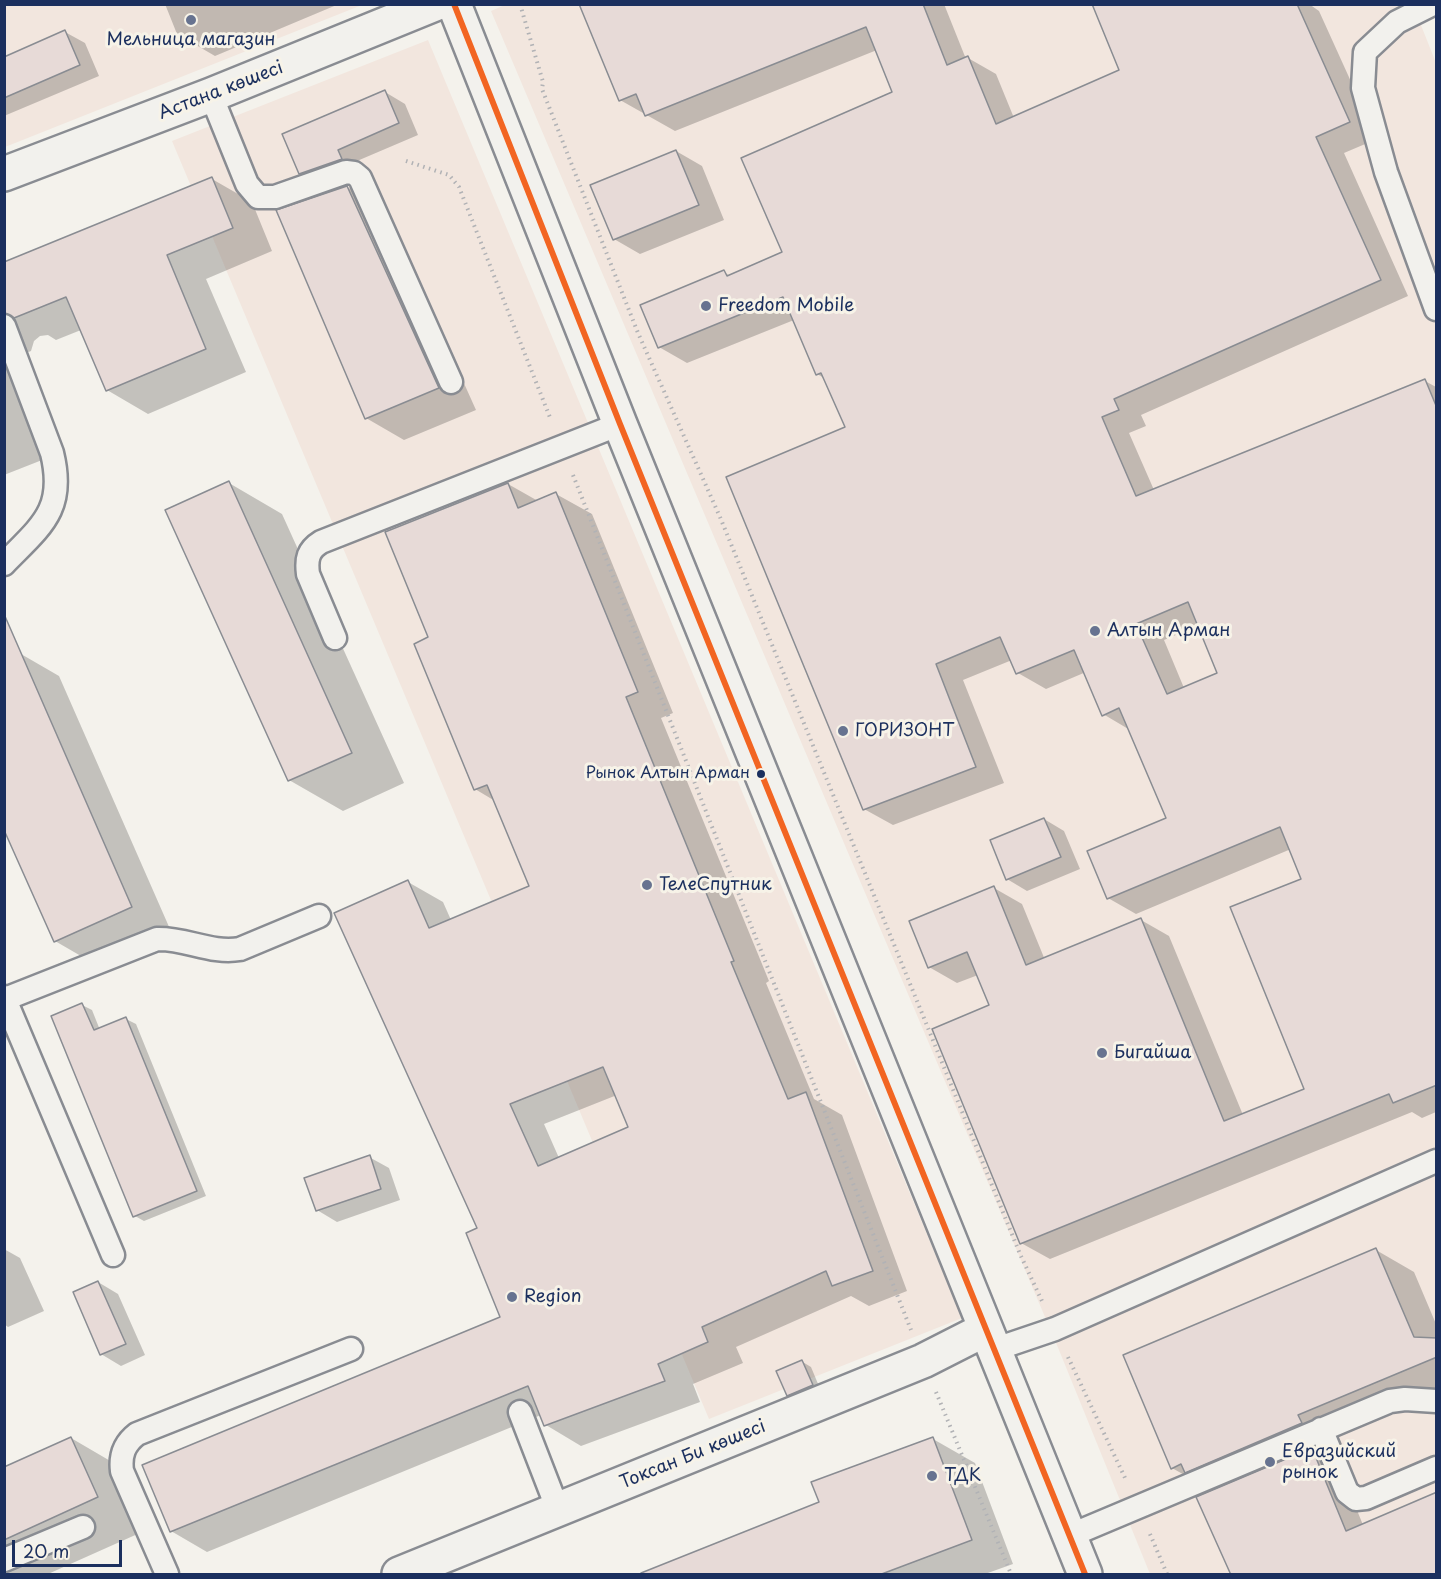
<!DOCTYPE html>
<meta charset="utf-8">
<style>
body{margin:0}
#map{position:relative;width:1441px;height:1579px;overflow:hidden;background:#f4f2ec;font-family:"Playpen Sans",sans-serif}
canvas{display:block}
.frame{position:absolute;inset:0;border:6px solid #1b2f5e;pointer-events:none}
.scale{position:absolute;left:12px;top:1540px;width:110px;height:27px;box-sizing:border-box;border:3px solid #1b2f5e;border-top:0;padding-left:8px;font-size:18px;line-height:21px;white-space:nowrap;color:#1b2f5e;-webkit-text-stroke:4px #f7f3e8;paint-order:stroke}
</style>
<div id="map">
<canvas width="1441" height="1579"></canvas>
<div class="frame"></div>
<div class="scale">20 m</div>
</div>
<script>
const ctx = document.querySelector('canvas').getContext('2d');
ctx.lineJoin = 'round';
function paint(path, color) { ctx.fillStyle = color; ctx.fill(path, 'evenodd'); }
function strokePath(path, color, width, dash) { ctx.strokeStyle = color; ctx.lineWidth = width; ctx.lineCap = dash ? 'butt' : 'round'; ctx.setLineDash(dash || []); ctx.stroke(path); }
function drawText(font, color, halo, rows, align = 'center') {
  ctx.font = font + ' "Playpen Sans",sans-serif'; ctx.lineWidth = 6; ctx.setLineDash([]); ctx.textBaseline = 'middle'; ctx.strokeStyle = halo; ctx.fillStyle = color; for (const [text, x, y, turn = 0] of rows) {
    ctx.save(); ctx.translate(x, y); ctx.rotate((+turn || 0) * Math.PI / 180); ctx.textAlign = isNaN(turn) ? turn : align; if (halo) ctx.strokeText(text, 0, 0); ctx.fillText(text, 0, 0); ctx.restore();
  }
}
paint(new Path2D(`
 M 507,4 L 1413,5 L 1436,63 L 1436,1574 L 1150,1574 L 1059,1350 L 491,11 Z
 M 5,5 L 362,5 L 5,147 Z
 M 428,40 L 962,1318 L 709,1419 L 172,141 Z`), '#f2e6de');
paint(new Path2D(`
 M 165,4 L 339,4 L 215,56 L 177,34 Z
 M 581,4 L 944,4 L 966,59 L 968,58 L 996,74 L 1014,118 L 1121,70 L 1093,4 L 1309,4 L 1319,11 L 1377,139 L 1344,153 L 1408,296 L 1141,415 L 1146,426 L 1129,433 L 1154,490 L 1425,381 L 1436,387 L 1436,1112 L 1422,1118 L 1412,1112 L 1050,1259 L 1021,1243 L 991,1006 L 978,975 L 957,983 L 929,967 L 994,888 L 1022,904 L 1045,960 L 1141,920 L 1169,936 L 1243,1115 L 1306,1090 L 1303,880 L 1291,849 L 1136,914 L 1108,898 L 1168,819 L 1130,730 L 1103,714 L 1086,672 L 1046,689 L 1018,673 L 1012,660 L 963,680 L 1004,783 L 893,825 L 864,809 L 847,428 L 826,379 L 817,374 L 794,320 L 687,363 L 659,347 L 724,272 L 730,276 L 784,253 L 894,93 L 877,50 L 675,131 L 620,100 ZM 1199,625 L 1219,674 L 1184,688 L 1164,640 Z
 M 65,32 L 85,43 L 99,76 L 4,116 L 4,59 Z
 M 385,92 L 405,104 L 418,135 L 357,161 L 361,170 L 320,185 L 300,173 Z
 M 676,151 L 702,166 L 724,220 L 640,254 L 614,239 Z
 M 212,179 L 252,202 L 272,251 L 206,279 L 246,372 L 148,414 L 107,390 L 81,330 L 56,340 L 48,335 L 40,336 L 34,341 L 31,351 L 24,354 L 65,451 L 4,475 L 4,264 Z
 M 347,187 L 386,210 L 476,410 L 404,440 L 366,418 Z
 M 229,483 L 282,514 L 404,783 L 343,811 L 289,780 Z
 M 508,484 L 538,501 L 556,494 L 592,514 L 673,713 L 661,718 L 769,981 L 766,983 L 814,1099 L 842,1115 L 907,1291 L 869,1306 L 851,1296 L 736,1347 L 743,1363 L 693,1384 L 700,1402 L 581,1446 L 546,1425 L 541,1415 L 207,1552 L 171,1531 L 502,1318 L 479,1229 L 408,882 L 443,902 L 451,920 L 531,886 L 495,801 L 475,789 L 430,638 ZM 617,1095 L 630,1127 L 559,1158 L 544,1124 Z
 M 21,654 L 59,676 L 170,929 L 93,963 L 55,941 Z
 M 1044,819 L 1064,831 L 1080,869 L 1027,891 L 1007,879 Z
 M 82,1005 L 92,1010 L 100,1030 L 126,1019 L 136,1024 L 206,1196 L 144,1221 L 135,1216 Z
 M 369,1157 L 389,1168 L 400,1200 L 337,1222 L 317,1210 Z
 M 4,1249 L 20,1258 L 44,1311 L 8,1327 L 4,1324 Z
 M 1376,1250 L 1414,1272 L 1436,1324 L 1436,1395 L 1336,1437 L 1339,1445 L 1319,1454 L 1339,1466 L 1363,1525 L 1436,1574 L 1213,1491 L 1172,1468 Z
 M 98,1282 L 118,1294 L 145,1355 L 121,1366 L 101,1354 Z
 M 801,1361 L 811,1367 L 821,1391 L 798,1400 L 788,1395 Z
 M 71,1438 L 124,1469 L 151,1528 L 48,1574 L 4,1574 L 4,1469 Z
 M 933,1439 L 975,1463 L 1013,1564 L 985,1574 L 641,1574 L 821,1503 Z`), '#0003');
const building = new Path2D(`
 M 579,4 L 923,4 L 947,65 L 968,56 L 996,124 L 1119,70 L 1092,4 L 1297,4 L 1350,122 L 1316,137 L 1381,280 L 1114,399 L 1119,410 L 1102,417 L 1136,496 L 1425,379 L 1437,408 L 1437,1085 L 1393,1103 L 1389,1094 L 1020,1244 L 932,1029 L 989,1005 L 967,952 L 928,968 L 909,921 L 994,886 L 1026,965 L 1141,918 L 1224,1121 L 1304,1089 L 1230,907 L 1301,879 L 1280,827 L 1107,899 L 1087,851 L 1166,818 L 1119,708 L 1102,716 L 1074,650 L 1016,674 L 1000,637 L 936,664 L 976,767 L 863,810 L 726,477 L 845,427 L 821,373 L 816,375 L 783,297 L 658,348 L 640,305 L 724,270 L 727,276 L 782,252 L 741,158 L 892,92 L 866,27 L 645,116 L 636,94 L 619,101 ZM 1188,602 L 1217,673 L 1167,694 L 1136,624 Z
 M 65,30 L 80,65 L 4,98 L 4,57 Z
 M 385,90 L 399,123 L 338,150 L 342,159 L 299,174 L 282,134 Z
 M 676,150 L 699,205 L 613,240 L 590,185 Z
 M 212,177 L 233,228 L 167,255 L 206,349 L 106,391 L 66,297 L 14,318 L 4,313 L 4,262 Z
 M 347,186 L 439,388 L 365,419 L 276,210 Z
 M 229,481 L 352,753 L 288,781 L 165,510 Z
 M 508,483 L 518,508 L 556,492 L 638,692 L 626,697 L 734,961 L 731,962 L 788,1099 L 806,1092 L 873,1271 L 832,1286 L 826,1271 L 702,1327 L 708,1342 L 658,1364 L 665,1381 L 544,1426 L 528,1386 L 170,1532 L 142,1465 L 500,1317 L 466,1233 L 477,1228 L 334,913 L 408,880 L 429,928 L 529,886 L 487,785 L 474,790 L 414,644 L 428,637 L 385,532 ZM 603,1067 L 628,1127 L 538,1166 L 510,1104 Z
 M 4,614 L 132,907 L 54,942 L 4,830 Z
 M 1044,818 L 1061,857 L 1006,880 L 990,840 Z
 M 82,1003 L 94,1030 L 126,1017 L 197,1191 L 133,1217 L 51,1016 Z
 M 370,1155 L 381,1189 L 316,1211 L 304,1178 Z
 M 1376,1248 L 1414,1337 L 1437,1338 L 1437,1357 L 1298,1415 L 1302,1423 L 1185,1473 L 1181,1464 L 1171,1469 L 1123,1355 Z
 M 98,1281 L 126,1344 L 100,1355 L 73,1292 Z
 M 802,1360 L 813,1385 L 787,1396 L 776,1371 Z
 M 71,1437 L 98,1497 L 4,1540 L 4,1467 Z
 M 933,1437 L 972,1540 L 879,1575 L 641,1575 L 641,1573 L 819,1502 L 811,1482 Z
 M 1312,1448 L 1346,1531 L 1437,1492 L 1437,1575 L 1231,1575 L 1196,1497 Z`);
paint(building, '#e7dad7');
strokePath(building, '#898c92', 1.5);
const service = new Path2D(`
 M 1433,4 L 1397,22 L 1365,52 L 1363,88 L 1386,172 L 1436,309
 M 211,95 L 247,184 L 258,197 L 275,197 L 346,172 L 354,173 L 360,178 L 451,382
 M 4,326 L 52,453 C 66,510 41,526 4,564
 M 335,638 L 308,574 C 306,559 308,550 321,542 L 620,424
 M 4,997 L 113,1255
 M 5,999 L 157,939 C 186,938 211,954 240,949 L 319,916
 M 993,1350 L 1055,1329 L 1436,1161
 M 520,1412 L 558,1510
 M 1321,1429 L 1347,1492 L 1356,1499 L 1366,1498 L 1436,1468
 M 1069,1536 L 1390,1401 L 1405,1399 L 1436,1401
 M 4,1560 L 83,1527
 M 167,1574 L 122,1471 C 120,1455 124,1444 137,1434 L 351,1349`);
const minor = new Path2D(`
 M 4,174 L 211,95 L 435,4
 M 399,1574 L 923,1361 L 984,1330`);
const secondary = new Path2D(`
 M 454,4 L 620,424 L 1085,1574`);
strokePath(service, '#898c92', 27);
strokePath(minor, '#898c92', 38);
strokePath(secondary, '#898c92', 38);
strokePath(new Path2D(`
 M 520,4 L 543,82 L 542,89 L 638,333 L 720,517 L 1020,1254 L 1042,1301
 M 406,161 L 449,175 L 459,187 L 551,420
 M 573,475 L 911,1330
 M 1068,1357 L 1126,1480
 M 936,1392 L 1011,1574
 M 1150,1534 L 1167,1574`), '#b1b2b5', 4, [1.5, 4.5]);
strokePath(service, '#f2f1ed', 22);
strokePath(minor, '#f2f1ed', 33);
strokePath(secondary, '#f2f1ed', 33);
strokePath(new Path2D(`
 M 454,4 L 620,424 L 1085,1574`), '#f26522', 6);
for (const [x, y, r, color] of [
 [191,20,6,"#677390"],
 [706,306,6,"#677390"],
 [1095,631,6,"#677390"],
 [843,731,6,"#677390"],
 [761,774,5,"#1b2f5e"],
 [647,885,6,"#677390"],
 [1102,1053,6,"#677390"],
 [512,1297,6,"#677390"],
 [1270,1462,6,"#677390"],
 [932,1476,6,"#677390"]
]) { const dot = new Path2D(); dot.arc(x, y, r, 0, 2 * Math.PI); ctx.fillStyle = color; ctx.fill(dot); strokePath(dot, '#f7f3e8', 2); }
drawText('16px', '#1b2f5e', '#f7f3e8', [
 ["Рынок Алтын Арман",750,774]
], 'right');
drawText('18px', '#1b2f5e', '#f7f3e8', [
 ["Мельница магазин",191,40,"center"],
 ["Freedom Mobile",718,306],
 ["Алтын Арман",1107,631],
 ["ГОРИЗОНТ",855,731],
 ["ТелеСпутник",659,885],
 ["Бигайша",1114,1053],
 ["Region",524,1297],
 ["Евразийский",1282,1452],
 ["рынок",1282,1473],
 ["ТДК",944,1476]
], 'left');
drawText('18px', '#1b2f5e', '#f7f3e8', [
 ["Астана көшесі",221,91,-21],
 ["Токсан Би көшесі",693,1455,-22]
]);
</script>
